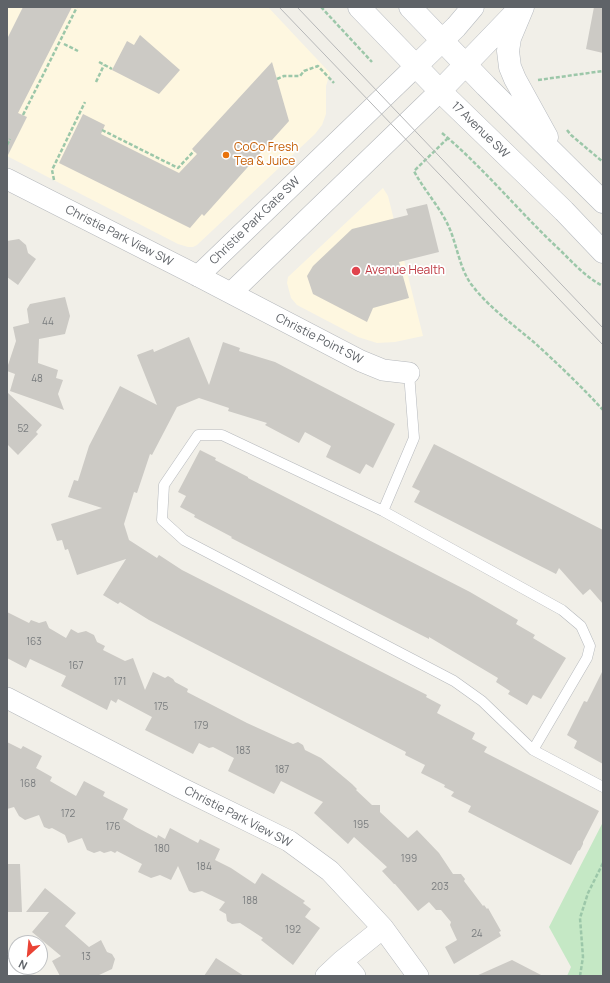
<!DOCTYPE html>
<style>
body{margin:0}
#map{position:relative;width:610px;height:983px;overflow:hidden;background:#f1efe8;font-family:Manrope,sans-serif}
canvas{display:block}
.frame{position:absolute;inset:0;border:8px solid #5f6368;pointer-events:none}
.north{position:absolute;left:8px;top:935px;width:40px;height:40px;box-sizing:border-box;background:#fff;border:1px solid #bfc1c3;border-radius:50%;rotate:207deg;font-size:11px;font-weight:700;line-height:16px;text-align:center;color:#5f6368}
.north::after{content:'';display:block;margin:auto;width:14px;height:18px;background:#ea4335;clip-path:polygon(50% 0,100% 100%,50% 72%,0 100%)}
</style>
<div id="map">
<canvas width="610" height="983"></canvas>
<div class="frame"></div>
<div class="north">N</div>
</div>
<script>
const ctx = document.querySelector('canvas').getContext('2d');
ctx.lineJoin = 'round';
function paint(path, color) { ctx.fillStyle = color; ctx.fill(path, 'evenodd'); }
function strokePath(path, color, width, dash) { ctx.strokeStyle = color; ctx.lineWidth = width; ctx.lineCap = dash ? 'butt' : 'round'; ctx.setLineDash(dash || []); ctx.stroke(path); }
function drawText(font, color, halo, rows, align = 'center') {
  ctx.font = font + ' Manrope,sans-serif'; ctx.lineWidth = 3.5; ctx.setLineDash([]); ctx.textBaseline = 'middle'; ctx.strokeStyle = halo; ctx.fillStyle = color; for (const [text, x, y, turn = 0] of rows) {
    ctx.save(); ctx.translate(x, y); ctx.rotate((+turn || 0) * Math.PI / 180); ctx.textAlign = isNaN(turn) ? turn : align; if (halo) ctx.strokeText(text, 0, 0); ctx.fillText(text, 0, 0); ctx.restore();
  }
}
paint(new Path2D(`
 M 7,7 L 268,7 L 330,73 L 326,86 L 326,114 L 322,125 L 315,134 L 197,245 L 193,247 L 188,247 L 178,244 L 7,156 Z
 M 383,188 L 388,196 L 423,336 L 395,342 L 377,343 L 358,337 L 297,305 L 291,298 L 287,283 L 288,277 Z`), '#fef7e0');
paint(new Path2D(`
 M 603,822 L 603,976 L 567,976 L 571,967 L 549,927 Z`), '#c5e8c5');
paint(new Path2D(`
 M 23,7 L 72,7 L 18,113 L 27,117 L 7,157 L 7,39 Z
 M 594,7 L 603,7 L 603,53 L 586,49 Z
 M 140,35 L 180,70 L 159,94 L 112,70 L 127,41 L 134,45 Z
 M 272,62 L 289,121 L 204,216 L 202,214 L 190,228 L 59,163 L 83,114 L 105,125 L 101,134 L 179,173 L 197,154 L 192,149 Z
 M 427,204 L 439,252 L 399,262 L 409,298 L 373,308 L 367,322 L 313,294 L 307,276 L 313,266 L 352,229 L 408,215 L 406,209 Z
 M 19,239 L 26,245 L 28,253 L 36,259 L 18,285 L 7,277 L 7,241 Z
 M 65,297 L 70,316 L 65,334 L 39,339 L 38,363 L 58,370 L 56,378 L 63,380 L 58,394 L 64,410 L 10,391 L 15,374 L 7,371 L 7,368 L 16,341 L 13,327 L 29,323 L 27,309 L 30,304 Z
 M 189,337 L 209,385 L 223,342 L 240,348 L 239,351 L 275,362 L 395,424 L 373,468 L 366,464 L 360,474 L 326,457 L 331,446 L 305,432 L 299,443 L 265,425 L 267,423 L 228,411 L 229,408 L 199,398 L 177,407 L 152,455 L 150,454 L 137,493 L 134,492 L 124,524 L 129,540 L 157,558 L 159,555 L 182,570 L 427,695 L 426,697 L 441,705 L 437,713 L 475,733 L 472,739 L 487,747 L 484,752 L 599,811 L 583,842 L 583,844 L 580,850 L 578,851 L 571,865 L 468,812 L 471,806 L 451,796 L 454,792 L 444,787 L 445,785 L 421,773 L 425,765 L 405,755 L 406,752 L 149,620 L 120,602 L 118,604 L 103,595 L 126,559 L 77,575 L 68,549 L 65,550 L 62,540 L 57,541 L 51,524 L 102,508 L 68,497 L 74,480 L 78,481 L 89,446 L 120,386 L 157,405 L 137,355 L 153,349 L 154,352 Z
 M 7,392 L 42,425 L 36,432 L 38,434 L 18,455 L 7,444 Z
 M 434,444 L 603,530 L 603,604 L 590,589 L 583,595 L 559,568 L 556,574 L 414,502 L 420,491 L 412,487 Z
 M 200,450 L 216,458 L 215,460 L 248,477 L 248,478 L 470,592 L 518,620 L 516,624 L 535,635 L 533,638 L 566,658 L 541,699 L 533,695 L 527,705 L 508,694 L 510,691 L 496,682 L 498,678 L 429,637 L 429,639 L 231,538 L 232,537 L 194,517 L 195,515 L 180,507 L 186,496 L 178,492 Z
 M 7,612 L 29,623 L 31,620 L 39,623 L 46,621 L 49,628 L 66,638 L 71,629 L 78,633 L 86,631 L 94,635 L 97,642 L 105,646 L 103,650 L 125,661 L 133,658 L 145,690 L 153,672 L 165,678 L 168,676 L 173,679 L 175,682 L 188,689 L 187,692 L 247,723 L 293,744 L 298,742 L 303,745 L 305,750 L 321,758 L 352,784 L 357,789 L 356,790 L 372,805 L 380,805 L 380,812 L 408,838 L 417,830 L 439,853 L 453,874 L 461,874 L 465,879 L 464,881 L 483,906 L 484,905 L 487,909 L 488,908 L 501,931 L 499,932 L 501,936 L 454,964 L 445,947 L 457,940 L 450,925 L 451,922 L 441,910 L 436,910 L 429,902 L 418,911 L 395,884 L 394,884 L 382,871 L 387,867 L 354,837 L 348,844 L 314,813 L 323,802 L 281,781 L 274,794 L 228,771 L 234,758 L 213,747 L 209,748 L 199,743 L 193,754 L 145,730 L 152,717 L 118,699 L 116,703 L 111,700 L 107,710 L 61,686 L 66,676 L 30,659 L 26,668 L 7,658 Z
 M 603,670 L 603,764 L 574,748 L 577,741 L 567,735 L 584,701 L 587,702 Z
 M 7,742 L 21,749 L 23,746 L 42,756 L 36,768 L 52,777 L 50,781 L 76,796 L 84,781 L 105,792 L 103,796 L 128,809 L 123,819 L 136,827 L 157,838 L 158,835 L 165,839 L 170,828 L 198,843 L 200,839 L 220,849 L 215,860 L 231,868 L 255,884 L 262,873 L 305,901 L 303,903 L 311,909 L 305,917 L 320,928 L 293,965 L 261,940 L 263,938 L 240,923 L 232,924 L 227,921 L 226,914 L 219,910 L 225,902 L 202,891 L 194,893 L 189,891 L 178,866 L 171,880 L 160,875 L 151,878 L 138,872 L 142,864 L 117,851 L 115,853 L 111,851 L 104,853 L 100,851 L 94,853 L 87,850 L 82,838 L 68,843 L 65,835 L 52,828 L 49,829 L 44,827 L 39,815 L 25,820 L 19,816 L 14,807 L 7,809 Z
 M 7,864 L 20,864 L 22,912 L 7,912 Z
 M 45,888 L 76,913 L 65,926 L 89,947 L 101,940 L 107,952 L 112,954 L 115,959 L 112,969 L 97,976 L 60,976 L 52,961 L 61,956 L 32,932 L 49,912 L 26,912 Z
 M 216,958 L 244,976 L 204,976 Z
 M 512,960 L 543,976 L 476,976 Z`), '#cccac5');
const lane = new Path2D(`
 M 198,435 L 222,435 L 383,511 L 562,610 L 581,626 L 590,646 L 587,658 L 533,750 L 482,701 L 454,681 L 184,540 L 162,520 L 164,485 Z
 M 383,511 L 414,438 L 409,373
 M 533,750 L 603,787`);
const street = new Path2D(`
 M 7,179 L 198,276 L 361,361 L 383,370 L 409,373
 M 198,276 L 416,66
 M 231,293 L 440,91
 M 7,698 L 179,787 L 289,841 L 330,871 L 383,928 L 342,961 L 326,976
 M 383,928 L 418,976
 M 342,961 L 355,976
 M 7,969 L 13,970 L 17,976`);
const secondary = new Path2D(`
 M 359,7 L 440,91 L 564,211 L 603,252
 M 410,7 L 486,86 L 603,202
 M 523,7 L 510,38 L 508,51 L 510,67 L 515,79 L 547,137
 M 416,66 L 456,27 L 473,7
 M 440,91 L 516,12`);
strokePath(lane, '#b5b8bc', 11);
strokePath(street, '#b5b8bc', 22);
strokePath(secondary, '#b6babf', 23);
strokePath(new Path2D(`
 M 321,7 L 372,62
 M 64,44 L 78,51
 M 99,62 L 112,69
 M 277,79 L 284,76 L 300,76 L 304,71 L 318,66 L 334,83
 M 538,80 L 603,71
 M 96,82 L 104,65
 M 23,115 L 77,7
 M 102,130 L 178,168 L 194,151
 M 567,130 L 571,135 L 603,162
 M 442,133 C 485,169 520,213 561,251 C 574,264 587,278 603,286
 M 448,138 L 414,171 C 424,190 439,206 448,225 C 457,244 459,267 471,284 C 489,308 514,325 536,344 C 559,365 582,387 603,410
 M 7,145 L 10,139
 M 54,180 L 52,170 L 85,102
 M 580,976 L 583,957 L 580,918 L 588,893 L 603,863`), '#9cc7a9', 2.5, [4, 2]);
strokePath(lane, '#fff', 10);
strokePath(street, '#fff', 21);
strokePath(secondary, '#fff', 22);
strokePath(new Path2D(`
 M 279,7 L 603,345
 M 297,7 L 603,328`), '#b6b7b8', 1);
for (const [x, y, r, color] of [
 [226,155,4,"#e8710a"],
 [356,271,5,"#e0444e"]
]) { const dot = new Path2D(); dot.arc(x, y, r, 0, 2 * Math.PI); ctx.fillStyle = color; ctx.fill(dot); strokePath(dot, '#fff', 1.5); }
drawText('10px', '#7a7d7f', null, [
 ["44",48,322],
 ["48",37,379],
 ["52",23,429],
 ["163",34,642],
 ["167",76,666],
 ["171",120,682],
 ["175",161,707],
 ["179",201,726],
 ["183",243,751],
 ["187",282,770],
 ["168",28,784],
 ["172",68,814],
 ["195",361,825],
 ["176",113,827],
 ["180",162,849],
 ["199",409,859],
 ["184",204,867],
 ["203",440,887],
 ["188",250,901],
 ["192",293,930],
 ["24",477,934],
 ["13",86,957]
]);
drawText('12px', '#5f6368', '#fff', [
 ["17 Avenue SW",480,130,44],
 ["Christie Park Gate SW",255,221,-44],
 ["Christie Park View SW",119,236,27],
 ["Christie Point SW",319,339,27],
 ["Christie Park View SW",238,817,27]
]);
drawText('12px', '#c56008', '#fff', [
 ["CoCo Fresh",234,148],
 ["Tea & Juice",234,162]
], 'left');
drawText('12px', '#be3a42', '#fff', [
 ["Avenue Health",365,271]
], 'left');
</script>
